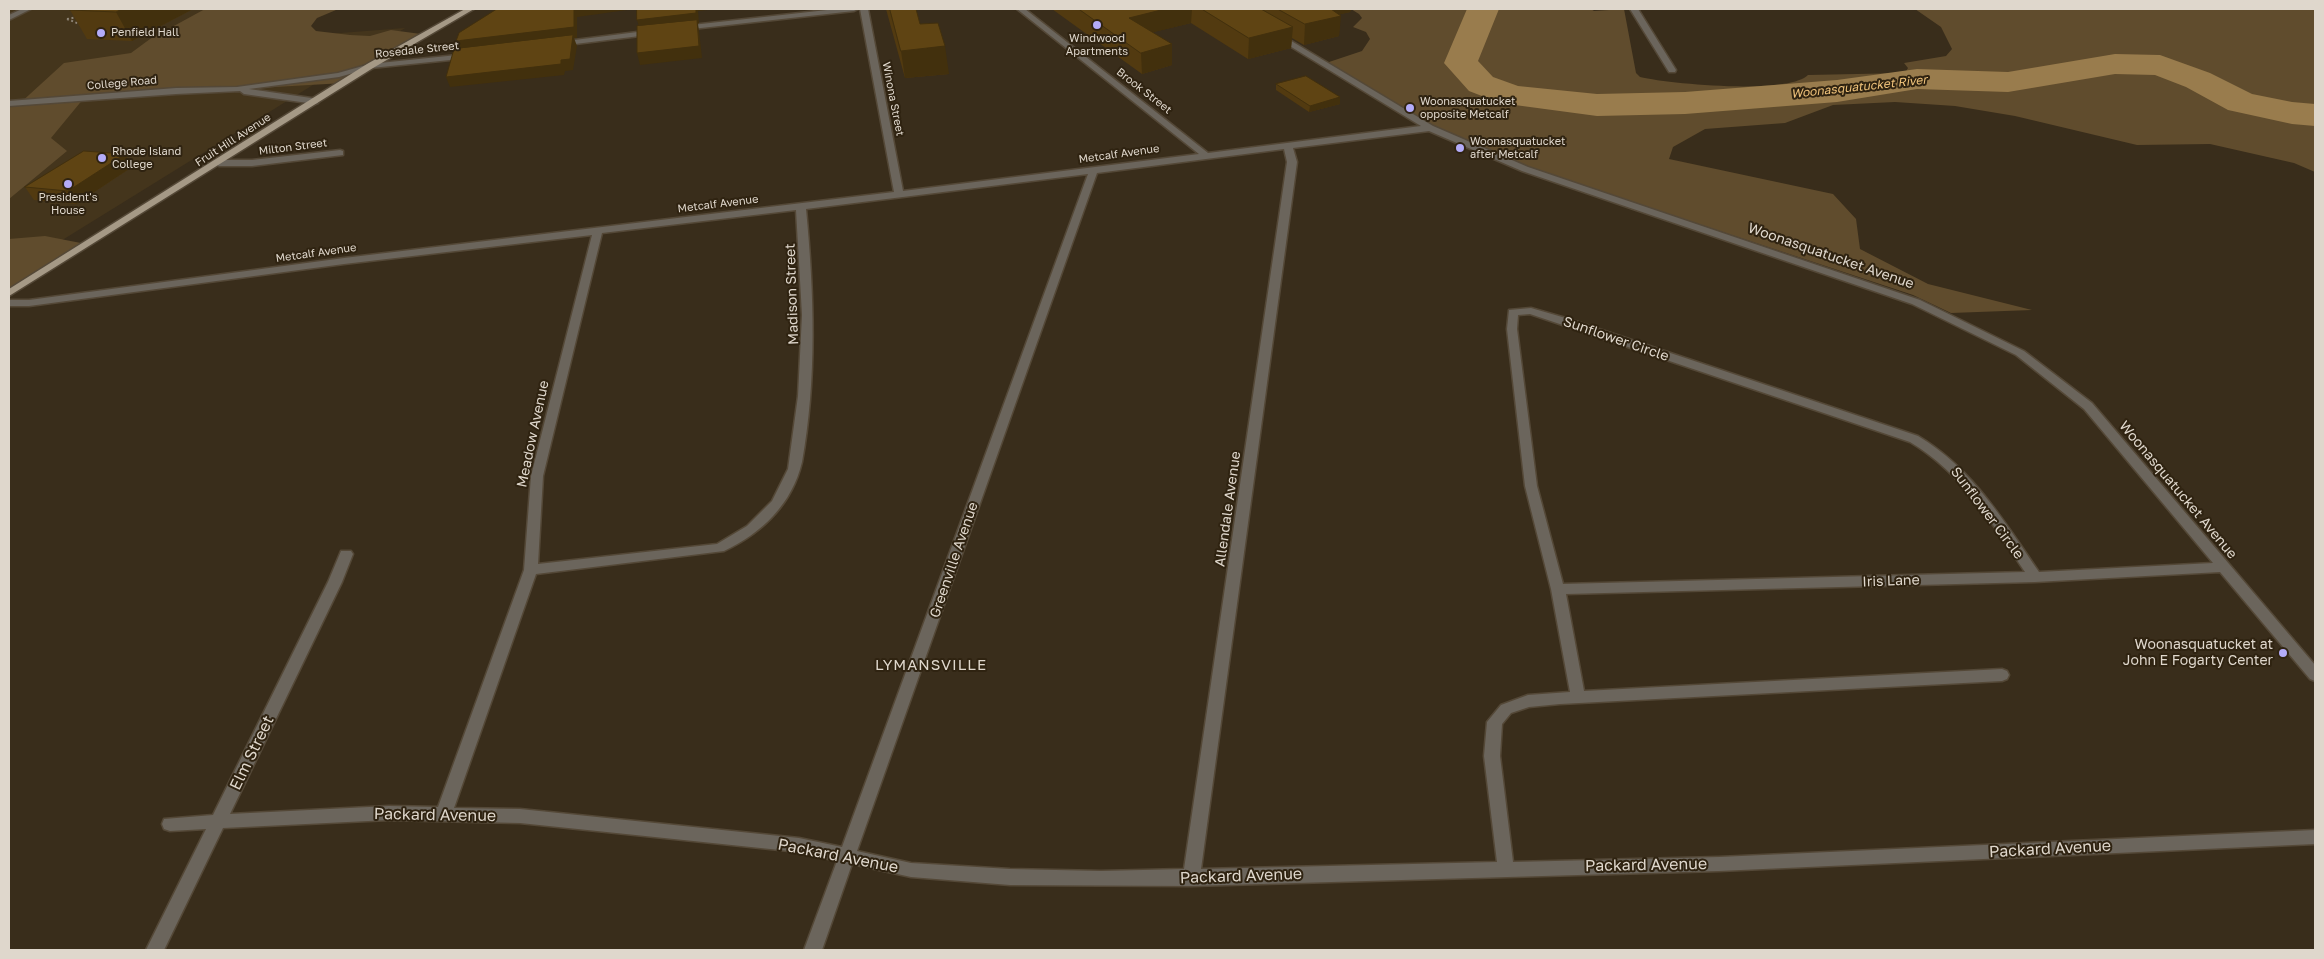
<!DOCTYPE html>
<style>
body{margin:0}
#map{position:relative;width:2324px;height:959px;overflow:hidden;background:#392d1b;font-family:"Golos Text",sans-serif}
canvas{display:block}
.frame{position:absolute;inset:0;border:10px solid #dfd7cc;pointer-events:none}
</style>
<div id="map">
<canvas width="2324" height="959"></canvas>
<div class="frame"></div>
</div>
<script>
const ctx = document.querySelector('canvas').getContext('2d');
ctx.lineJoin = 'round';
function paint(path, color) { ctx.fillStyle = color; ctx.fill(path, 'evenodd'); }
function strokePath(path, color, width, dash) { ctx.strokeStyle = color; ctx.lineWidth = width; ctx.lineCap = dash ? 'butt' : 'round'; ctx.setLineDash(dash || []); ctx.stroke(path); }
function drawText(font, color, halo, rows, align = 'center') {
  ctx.font = font + ' "Golos Text",sans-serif'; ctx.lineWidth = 4; ctx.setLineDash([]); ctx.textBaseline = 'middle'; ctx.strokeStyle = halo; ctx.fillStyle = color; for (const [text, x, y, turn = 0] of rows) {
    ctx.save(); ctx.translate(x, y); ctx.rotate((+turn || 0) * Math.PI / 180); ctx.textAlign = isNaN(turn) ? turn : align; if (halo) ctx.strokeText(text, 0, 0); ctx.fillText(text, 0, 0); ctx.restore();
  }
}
paint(new Path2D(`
 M 9,9 L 273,9 L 211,43 L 405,28 L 9,273 Z`), '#44351c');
paint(new Path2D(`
 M 205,9 L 334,9 L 336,10 L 317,18 L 311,26 L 316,31 L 350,35 L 370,36 L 391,30 L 421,34 L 344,83 L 84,98 L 51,138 L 67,151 L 9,199 L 9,105 L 18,105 L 64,63 L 131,53 L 150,39 Z
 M 1351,9 L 1591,9 L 1594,11 L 1624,9 L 1636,73 L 1640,77 C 1669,84 1788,95 1808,75 L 1905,73 L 1908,68 L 1904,63 L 1946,56 L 1952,49 L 1941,27 L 1915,9 L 2315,9 L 2315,172 L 2294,163 L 2210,144 L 2137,145 L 2015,116 L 1955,106 L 1895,102 L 1833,105 L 1785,123 L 1705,129 L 1673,147 L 1669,159 L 1833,194 L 1856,219 L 1860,249 L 1928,284 L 2032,310 L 1951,313 L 1913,295 L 1523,166 L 1427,123 L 1326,63 L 1362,51 L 1370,39 L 1366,32 L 1353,27 L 1362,18 L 1359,14 Z
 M 45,236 L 86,244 L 9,293 L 9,239 Z`), '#604c2d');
paint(new Path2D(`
 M 1467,9 L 1499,9 L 1478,61 L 1493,77 L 1518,86 L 1597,94 L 1685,92 L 1837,80 L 1917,69 L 2008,72 L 2115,54 L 2160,55 L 2210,73 L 2252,94 L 2292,102 L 2315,104 L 2315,126 L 2292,124 L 2228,110 L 2186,87 L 2155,75 L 2115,74 L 2008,92 L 1917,89 L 1837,102 L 1685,114 L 1597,116 L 1500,103 L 1469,91 L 1444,63 Z`), '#997c4d');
const minor = new Path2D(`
 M 22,9 L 31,9 L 9,20 L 9,15 Z
 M 836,9 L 858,9 L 854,11 L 683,30 L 679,28 L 683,26 Z
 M 860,9 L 868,9 L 903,191 L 1199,154 L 1017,9 L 1025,9 L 1208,153 L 1421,126 L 1275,37 L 1274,35 L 1278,33 L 1433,126 L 1528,167 L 1920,300 L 2024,351 L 2092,403 L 2315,665 L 2315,681 L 2310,679 L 2220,572 L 2035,582 L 1566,594 L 1584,691 L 2002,669 L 2007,671 L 2009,675 L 2007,679 L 2002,681 L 1560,704 L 1529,707 L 1511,713 L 1502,724 L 1500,756 L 1513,862 L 1719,857 L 2315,830 L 2315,844 L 1719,871 L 1191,886 L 1010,885 L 911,877 L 852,864 L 822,950 L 804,950 L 837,861 L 799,852 L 520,823 L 389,820 L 223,828 L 164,950 L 146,950 L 206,829 L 170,831 L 164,829 L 162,824 L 164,819 L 213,815 L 328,582 L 341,551 L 351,551 L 353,554 L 342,582 L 230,814 L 389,806 L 438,807 L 524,570 L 531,476 L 592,235 L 344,264 L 29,306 L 9,306 L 9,300 L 29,300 L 344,258 L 894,192 ZM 1429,131 L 1522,171 L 1912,304 L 2016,355 L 2084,409 L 2213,563 L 2039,572 C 2004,521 1972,468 1918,436 L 1569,319 L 1531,308 L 1509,310 L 1507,329 L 1525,486 L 1551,589 L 1570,692 L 1528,695 L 1501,705 L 1487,722 L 1484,756 L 1497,862 L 1201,869 L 1297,162 L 1293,148 ZM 1284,149 L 1287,162 L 1184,869 L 1101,871 L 1010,869 L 911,863 L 857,851 L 1097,173 ZM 1088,174 L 842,847 L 799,838 L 520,809 L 454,808 L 536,574 L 724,551 C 762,533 792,504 802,462 C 817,379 814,293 806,209 ZM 796,210 L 802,315 L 798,396 L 788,469 L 772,501 L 747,526 L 717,544 L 538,564 L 543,476 L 602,233 ZM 1530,314 L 1910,442 C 1962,473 1992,523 2025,572 L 1563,584 L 1537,486 L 1517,329 L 1518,315 Z
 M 1630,9 L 1638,9 L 1676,70 L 1675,72 L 1669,72 Z
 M 653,30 L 656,30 L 656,34 L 559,46 L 555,44 L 559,42 Z
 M 467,54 L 471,56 L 470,58 L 371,68 L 339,77 L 249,89 L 318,99 L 318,103 L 315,104 L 244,94 L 240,91 L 176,94 L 9,106 L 9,101 L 176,88 L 237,87 L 338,73 L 370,64 Z
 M 340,150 L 343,151 L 343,155 L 252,166 L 219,166 L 214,163 L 219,160 L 252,160 Z`);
const major = new Path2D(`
 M 465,9 L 474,9 L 373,68 L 9,296 L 9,289 L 367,64 Z`);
strokePath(minor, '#544837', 3);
strokePath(major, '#544837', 3);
strokePath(new Path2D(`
 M 67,19 L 78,17
 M 67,19 L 82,25`), '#8f8577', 2, [2, 2.5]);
paint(minor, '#6b655c');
paint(major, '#a59986');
paint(new Path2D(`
 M 193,9 L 132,41 L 87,39 L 70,10 Z
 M 886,9 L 916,9 L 920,24 L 949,74 L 905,78 Z
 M 1052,9 L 1351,9 L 1350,12 L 1340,14 L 1339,36 L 1304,45 L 1292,38 L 1291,48 L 1248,59 L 1191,23 L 1153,32 L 1172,65 L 1142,74 Z
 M 1276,84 L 1340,104 L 1309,112 L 1276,90 Z
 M 125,154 L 132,167 L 76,204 L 34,200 L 25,187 Z`), '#523a10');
paint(new Path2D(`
 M 122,9 L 193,9 L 132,41 L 116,12 Z
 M 574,9 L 634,9 L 577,17 L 577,38 L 574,38 L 577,46 L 573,70 L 565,71 L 564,75 L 450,87 L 446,77 L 460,51 L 456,41 Z
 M 696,9 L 716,9 L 698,11 L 699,23 L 698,24 L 699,31 L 702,58 L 640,65 L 637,53 L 640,30 L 637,20 Z
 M 1165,9 L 1192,9 L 1191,23 L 1130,38 L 1129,18 Z
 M 1318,9 L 1351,9 L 1350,12 L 1317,20 Z
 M 1341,16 L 1339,36 L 1304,45 L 1305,24 Z
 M 1293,27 L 1291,48 L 1248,59 L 1249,38 Z
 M 1172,44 L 1172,65 L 1142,74 L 1141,53 Z
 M 945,46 L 949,74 L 905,78 L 901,51 Z
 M 1340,97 L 1340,104 L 1309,112 L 1310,106 Z
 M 125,154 L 132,167 L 76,204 L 68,191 Z`), '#42300d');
const building = new Path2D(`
 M 72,9 L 122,9 L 116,12 L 70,10 Z
 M 497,9 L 574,9 L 574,27 L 456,41 L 459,33 Z
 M 637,9 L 696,9 L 696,13 L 637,20 Z
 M 890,9 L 916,9 L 920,24 L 938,23 L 945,46 L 901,51 Z
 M 1079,9 L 1165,9 L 1129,18 L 1172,44 L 1141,53 Z
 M 1202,9 L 1261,9 L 1293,27 L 1249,38 Z
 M 1278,9 L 1331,9 L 1341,16 L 1305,24 Z
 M 697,20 L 699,46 L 637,53 L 637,26 Z
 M 573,35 L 570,59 L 561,60 L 561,64 L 446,77 L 454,49 Z
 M 1306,76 L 1340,97 L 1310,106 L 1276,84 Z
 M 84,151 L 125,154 L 68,191 L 25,187 Z`);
paint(building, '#5f4413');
strokePath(building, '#42300d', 1);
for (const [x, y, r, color] of [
 [1097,25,5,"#b4acf9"],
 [101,33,5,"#b4acf9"],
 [1410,108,5,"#b4acf9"],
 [1460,148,5,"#b4acf9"],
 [102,158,5,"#b4acf9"],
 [68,184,5,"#b4acf9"],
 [2283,653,5,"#b4acf9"]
]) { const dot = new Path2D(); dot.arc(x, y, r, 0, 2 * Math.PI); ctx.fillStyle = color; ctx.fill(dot); strokePath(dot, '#2f2311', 2); }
drawText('11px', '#dfd7cc', '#2f2311', [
 ["Penfield Hall",111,33],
 ["Windwood",1097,39,"center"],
 ["Apartments",1097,52,"center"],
 ["Woonasquatucket",1420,102],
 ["opposite Metcalf",1420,115],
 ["Woonasquatucket",1470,142],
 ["after Metcalf",1470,155],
 ["Rhode Island",112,152],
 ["College",112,165],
 ["President's",68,198,"center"],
 ["House",68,211,"center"]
], 'left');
drawText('11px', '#dfd7cc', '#2f2311', [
 ["Rosedale Street",417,50,-6],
 ["College Road",122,83,-5],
 ["Brook Street",1144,91,38],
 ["Winona Street",893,99,79],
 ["Fruit Hill Avenue",233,140,-33],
 ["Milton Street",293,147,-7],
 ["Metcalf Avenue",1119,154,-8],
 ["Metcalf Avenue",718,204,-7],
 ["Metcalf Avenue",316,253,-8]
]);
drawText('italic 12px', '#f0c37b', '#2f2311', [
 ["Woonasquatucket River",1859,87,-6]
]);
drawText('14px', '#dfd7cc', '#2f2311', [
 ["Woonasquatucket Avenue",1831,256,19],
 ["Madison Street",792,294,-92],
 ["Sunflower Circle",1616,339,19],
 ["Meadow Avenue",533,434,-78],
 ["Woonasquatucket Avenue",2178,490,50],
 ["Allendale Avenue",1228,509,-82],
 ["Sunflower Circle",1987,513,53],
 ["Greenville Avenue",954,560,-71],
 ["Iris Lane",1891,581,-2]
]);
drawText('14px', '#dfd7cc', '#2f2311', [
 ["Woonasquatucket at",2273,645],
 ["John E Fogarty Center",2273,661]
], 'right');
ctx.letterSpacing = '1px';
drawText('15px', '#dfd7cc', '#2f2311', [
 ["LYMANSVILLE",931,665]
]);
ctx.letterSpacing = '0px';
drawText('16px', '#dfd7cc', '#2f2311', [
 ["Elm Street",252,753,-64],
 ["Packard Avenue",435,815,1],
 ["Packard Avenue",2050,849,-3],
 ["Packard Avenue",838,856,11],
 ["Packard Avenue",1646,865,-1],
 ["Packard Avenue",1241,876,-2]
]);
</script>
